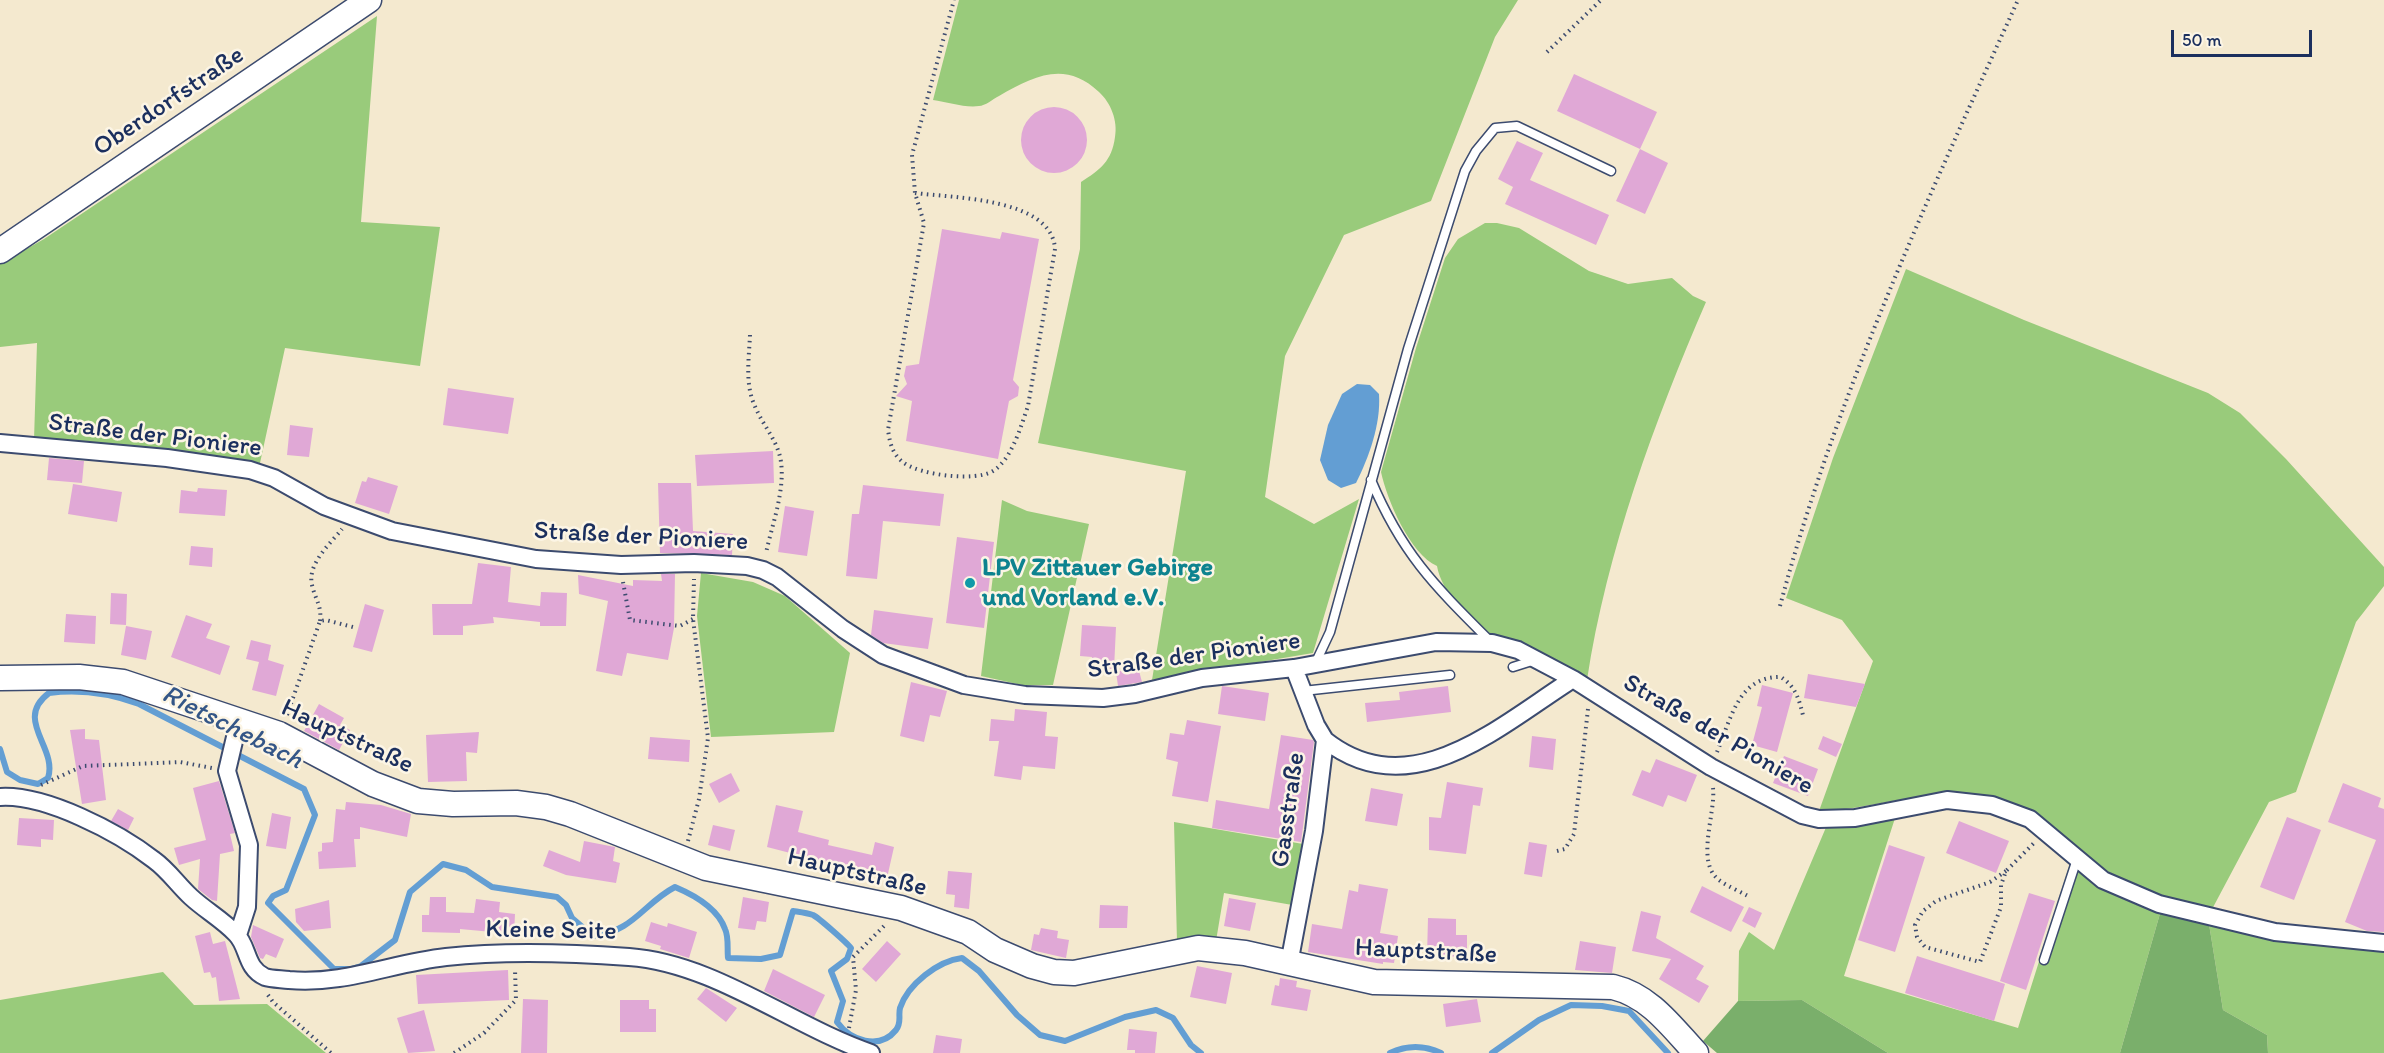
<!DOCTYPE html>
<meta charset="utf-8">
<style>
body{margin:0}
#map{position:relative;width:2384px;height:1053px;overflow:hidden;background:#f4e9cf;font-family:Itim,sans-serif}
canvas{display:block}
.scale{position:absolute;left:2171px;top:30px;width:141px;height:27px;box-sizing:border-box;border:3px solid #1b2f5e;border-top:0;padding-left:8px;font-size:18px;line-height:21px;white-space:nowrap;color:#1b2f5e;-webkit-text-stroke:4px #fcf5e5;paint-order:stroke}
</style>
<div id="map">
<canvas width="2384" height="1053"></canvas>
<div class="scale">50 m</div>
</div>
<script>
const ctx = document.querySelector('canvas').getContext('2d');
ctx.lineJoin = 'round';
function paint(path, color) { ctx.fillStyle = color; ctx.fill(path, 'evenodd'); }
function strokePath(path, color, width, dash) { ctx.strokeStyle = color; ctx.lineWidth = width; ctx.lineCap = dash ? 'butt' : 'round'; ctx.setLineDash(dash || []); ctx.stroke(path); }
function drawText(font, color, halo, rows, align = 'center') {
  ctx.font = font + ' Itim,sans-serif'; ctx.lineWidth = 5; ctx.setLineDash([]); ctx.textBaseline = 'middle'; ctx.strokeStyle = halo; ctx.fillStyle = color; for (const [text, x, y, turn = 0] of rows) {
    ctx.save(); ctx.translate(x, y); ctx.rotate((+turn || 0) * Math.PI / 180); ctx.textAlign = isNaN(turn) ? turn : align; if (halo) ctx.strokeText(text, 0, 0); ctx.fillText(text, 0, 0); ctx.restore();
  }
}
paint(new Path2D(`
 M 959,0 L 1518,0 L 1495,37 L 1431,201 L 1344,235 L 1285,356 L 1265,497 L 1314,524 L 1359,499 L 1313,653 L 1152,680 L 1186,471 L 1038,443 L 1080,249 L 1081,182 C 1100,170 1112,161 1115,137 C 1118,121 1111,103 1099,92 C 1065,60 1034,76 999,96 C 993,99 985,106 979,106 C 965,108 947,102 933,100 Z
 M 377,16 L 361,222 L 440,227 L 420,366 L 285,348 L 260,463 L 34,440 L 37,343 L 0,347 L 0,264 L 44,239 Z
 M 1485,223 L 1497,223 L 1519,228 L 1589,271 L 1628,284 L 1672,278 L 1693,296 L 1706,302 C 1654,422 1607,550 1587,680 C 1558,667 1518,654 1493,638 C 1471,625 1441,591 1437,566 C 1410,554 1387,500 1381,472 L 1416,348 L 1445,258 L 1458,239 Z
 M 1906,269 L 2024,320 L 2208,393 L 2240,413 L 2286,459 L 2384,567 L 2384,586 L 2356,622 L 2296,792 L 2269,802 L 2210,913 C 2191,908 2135,897 2122,888 C 2078,857 2043,808 1987,796 C 1934,785 1873,810 1819,811 L 1873,661 L 1842,620 L 1786,598 L 1833,458 Z
 M 1002,500 L 1027,511 L 1089,524 L 1053,685 L 1022,685 L 981,676 Z
 M 701,573 L 753,582 L 785,596 L 850,653 L 834,732 L 711,737 L 697,616 Z
 M 1897,812 L 1844,976 L 2018,1028 L 2072,857 L 2161,910 L 2120,1053 L 1888,1053 L 1802,1000 L 1738,1001 L 1739,951 L 1749,932 L 1774,950 L 1827,825 Z
 M 1174,822 L 1309,845 L 1298,906 L 1224,893 L 1216,941 L 1177,942 Z
 M 2209,924 L 2384,947 L 2384,1053 L 2268,1053 L 2267,1035 L 2223,1010 Z
 M 163,972 L 194,1005 L 267,1004 L 326,1053 L 0,1053 L 0,1000 Z`), '#99cb7b');
paint(new Path2D(`
 M 2161,910 L 2209,924 L 2223,1010 L 2267,1035 L 2268,1053 L 2120,1053 Z
 M 1802,1000 L 1888,1053 L 1717,1053 L 1703,1041 L 1738,1001 Z`), '#7aaf6b');
paint(new Path2D(`
 M 1357,384 L 1370,385 L 1379,394 C 1381,424 1369,457 1356,483 L 1341,488 L 1328,480 L 1320,460 L 1328,425 L 1342,394 Z`), '#639ed3');
strokePath(new Path2D(`
 M 0,749 L 7,772 L 20,780 L 38,784 L 48,778 C 58,747 13,720 49,693 C 80,689 109,693 139,704 L 304,789 L 315,815 L 286,890 L 273,896 L 268,903 L 334,969 L 351,969 L 361,966 L 395,940 L 410,892 L 443,864 L 466,870 L 492,887 L 557,897 L 566,905 L 572,918 L 593,936 C 633,932 644,903 675,887 C 694,895 718,909 725,929 C 729,937 727,949 728,958 L 761,959 L 780,955 L 793,911 C 799,912 807,913 813,915 C 819,918 847,943 851,948 L 847,959 L 831,971 L 843,1001 L 837,1022 C 850,1040 879,1051 896,1030 C 902,1022 898,1016 900,1008 C 908,984 938,961 962,958 L 979,971 L 1017,1015 L 1040,1035 L 1065,1041 L 1125,1017 L 1156,1010 L 1173,1018 L 1191,1045 L 1201,1053
 M 1390,1053 C 1407,1045 1424,1045 1441,1053
 M 1492,1053 L 1539,1020 L 1571,1005 L 1602,1006 L 1629,1011 L 1668,1053`), '#639ed3', 6);
paint(new Path2D(`
 M 1574,74 L 1657,112 L 1640,149 L 1557,111 Z
 M1021 140a33 33 0 1 1 66 0a33 33 0 1 1-66 0Z
 M 1517,141 L 1543,153 L 1530,180 L 1609,215 L 1596,245 L 1505,204 L 1513,187 L 1498,179 Z
 M 1640,149 L 1668,163 L 1645,214 L 1616,201 Z
 M 942,229 L 1000,239 L 1002,232 L 1039,239 L 1013,380 L 1019,387 L 1018,396 L 1009,401 L 998,459 L 906,441 L 912,401 L 896,396 L 907,384 L 904,376 L 906,366 L 919,364 Z
 M 448,388 L 514,398 L 508,434 L 443,425 Z
 M 290,425 L 313,428 L 309,457 L 287,455 Z
 M 773,451 L 774,483 L 697,486 L 695,455 Z
 M 49,458 L 84,461 L 82,483 L 47,480 Z
 M 368,477 L 398,486 L 389,514 L 355,503 L 362,481 L 366,482 Z
 M 658,483 L 691,483 L 693,531 L 733,534 L 732,555 L 660,553 Z
 M 73,484 L 122,492 L 117,522 L 68,514 Z
 M 863,485 L 944,494 L 940,526 L 883,521 L 877,579 L 846,576 L 852,514 L 859,514 Z
 M 198,488 L 227,490 L 225,516 L 179,513 L 181,490 L 197,492 Z
 M 785,506 L 814,511 L 807,556 L 778,552 Z
 M 957,537 L 994,542 L 984,628 L 946,623 Z
 M 191,546 L 213,548 L 212,567 L 189,565 Z
 M 478,563 L 511,567 L 508,602 L 540,606 L 541,592 L 567,593 L 566,626 L 540,626 L 540,622 L 493,617 L 494,623 L 463,626 L 463,635 L 433,635 L 432,604 L 472,604 Z
 M 661,574 L 675,574 L 674,628 L 668,660 L 627,653 L 622,676 L 596,671 L 608,601 L 579,594 L 578,575 L 633,586 L 633,580 L 662,581 Z
 M 111,593 L 127,594 L 126,625 L 110,624 Z
 M 365,604 L 384,610 L 372,652 L 353,647 Z
 M 874,610 L 933,618 L 928,649 L 883,643 L 871,635 Z
 M 66,614 L 96,616 L 95,644 L 64,642 Z
 M 186,615 L 212,624 L 206,638 L 230,646 L 220,675 L 171,657 Z
 M 1082,625 L 1116,627 L 1114,669 L 1091,667 L 1092,657 L 1080,656 Z
 M 126,626 L 152,631 L 146,660 L 121,655 Z
 M 251,640 L 271,645 L 268,660 L 284,665 L 276,696 L 252,690 L 259,662 L 246,659 Z
 M 1138,667 L 1142,682 L 1118,686 L 1116,672 Z
 M 1808,674 L 1865,684 L 1856,707 L 1804,698 Z
 M 911,682 L 947,691 L 940,717 L 930,715 L 924,742 L 900,736 Z
 M 1762,685 L 1793,693 L 1777,752 L 1752,745 L 1762,707 L 1757,706 Z
 M 1222,686 L 1269,693 L 1265,721 L 1218,714 Z
 M 1448,686 L 1451,712 L 1367,722 L 1365,703 L 1400,700 L 1399,692 Z
 M 319,704 L 344,718 L 340,725 L 350,730 L 339,750 L 304,731 Z
 M 1015,709 L 1047,712 L 1045,736 L 1058,737 L 1055,769 L 1023,766 L 1021,780 L 994,776 L 999,741 L 989,741 L 991,719 L 1014,721 Z
 M 1187,720 L 1221,726 L 1208,802 L 1172,796 L 1178,762 L 1166,759 L 1170,733 L 1184,735 Z
 M 85,729 L 85,739 L 99,740 L 106,800 L 82,804 L 70,730 Z
 M 479,732 L 477,753 L 466,752 L 467,781 L 428,782 L 426,735 Z
 M 1281,735 L 1313,740 L 1314,742 L 1301,842 L 1212,828 L 1216,800 L 1269,809 Z
 M 1532,736 L 1556,739 L 1553,770 L 1529,767 Z
 M 1823,736 L 1842,744 L 1836,757 L 1818,749 Z
 M 650,737 L 690,740 L 689,762 L 648,759 Z
 M 1784,756 L 1818,769 L 1808,796 L 1773,783 Z
 M 1656,759 L 1697,775 L 1686,802 L 1668,795 L 1663,807 L 1632,795 L 1642,770 L 1650,773 Z
 M 731,773 L 740,791 L 719,803 L 709,784 Z
 M 219,781 L 235,833 L 230,834 L 234,851 L 220,854 L 217,901 L 212,900 L 198,889 L 200,859 L 179,865 L 174,848 L 206,840 L 193,788 Z
 M 1447,782 L 1483,788 L 1480,806 L 1473,805 L 1466,854 L 1429,850 L 1429,817 L 1441,818 Z
 M 2343,783 L 2381,798 L 2378,807 L 2384,809 L 2384,932 L 2367,931 L 2345,922 L 2376,840 L 2328,822 Z
 M 1371,788 L 1403,794 L 1397,826 L 1365,821 Z
 M 346,802 L 381,805 L 411,814 L 407,837 L 360,827 L 360,839 L 354,839 L 356,867 L 319,869 L 318,852 L 322,851 L 322,843 L 333,842 L 336,809 L 345,810 Z
 M 776,805 L 803,811 L 798,832 L 829,840 L 828,845 L 872,855 L 875,842 L 894,847 L 887,878 L 767,847 Z
 M 118,809 L 134,818 L 128,830 L 111,821 Z
 M 272,813 L 291,817 L 286,849 L 266,846 Z
 M 2287,817 L 2321,830 L 2294,900 L 2260,887 Z
 M 19,818 L 54,820 L 53,840 L 41,839 L 41,847 L 17,845 Z
 M 1959,821 L 2009,841 L 1996,873 L 1946,853 Z
 M 713,825 L 735,830 L 730,851 L 708,845 Z
 M 584,841 L 615,847 L 613,861 L 620,863 L 616,883 L 566,875 L 543,866 L 549,850 L 580,862 Z
 M 1529,842 L 1547,845 L 1542,877 L 1524,874 Z
 M 1889,845 L 1925,857 L 1895,952 L 1858,940 Z
 M 948,871 L 972,873 L 969,909 L 954,907 L 955,895 L 946,894 Z
 M 1359,884 L 1388,889 L 1380,933 L 1398,936 L 1394,963 L 1383,962 L 1383,964 L 1308,952 L 1312,924 L 1342,929 L 1349,890 L 1358,892 Z
 M 1702,886 L 1744,907 L 1731,932 L 1690,912 Z
 M 2029,893 L 2055,901 L 2026,990 L 2000,981 Z
 M 430,897 L 446,897 L 446,912 L 474,913 L 476,899 L 500,902 L 499,912 L 515,914 L 514,934 L 460,929 L 460,933 L 422,932 L 422,915 L 429,915 Z
 M 743,897 L 769,902 L 766,922 L 757,921 L 755,930 L 738,928 Z
 M 1229,898 L 1256,903 L 1250,931 L 1224,926 Z
 M 329,900 L 331,928 L 304,931 L 296,922 L 295,909 Z
 M 1100,905 L 1128,906 L 1127,928 L 1099,928 Z
 M 1749,907 L 1762,913 L 1755,928 L 1742,921 Z
 M 1641,911 L 1661,916 L 1656,938 L 1704,966 L 1696,979 L 1709,986 L 1699,1003 L 1659,979 L 1671,959 L 1632,951 Z
 M 1428,918 L 1456,919 L 1456,935 L 1467,935 L 1467,957 L 1427,956 Z
 M 651,922 L 667,927 L 668,923 L 697,932 L 689,958 L 660,949 L 661,946 L 645,941 Z
 M 253,925 L 284,939 L 276,958 L 266,954 L 263,959 L 260,958 L 251,937 Z
 M 1041,928 L 1058,931 L 1057,938 L 1069,940 L 1066,958 L 1031,950 L 1034,934 L 1039,935 Z
 M 210,932 L 213,944 L 225,941 L 240,999 L 219,1001 L 216,977 L 212,978 L 210,972 L 204,973 L 195,936 Z
 M 887,941 L 901,954 L 876,982 L 862,969 Z
 M 1580,941 L 1616,947 L 1612,973 L 1575,970 Z
 M 1917,956 L 2005,984 L 1994,1021 L 1905,993 Z
 M 1197,966 L 1232,973 L 1226,1004 L 1190,997 Z
 M 773,969 L 825,995 L 814,1017 L 764,991 Z
 M 508,970 L 509,1000 L 418,1004 L 416,975 Z
 M 1280,978 L 1297,981 L 1296,987 L 1311,990 L 1307,1011 L 1271,1005 L 1275,985 L 1279,986 Z
 M 706,988 L 737,1008 L 726,1022 L 697,999 Z
 M 523,999 L 548,1000 L 547,1053 L 521,1053 Z
 M 1477,999 L 1481,1022 L 1446,1027 L 1443,1004 Z
 M 620,1000 L 649,1000 L 649,1009 L 656,1009 L 656,1032 L 620,1032 Z
 M 424,1010 L 435,1051 L 408,1053 L 397,1018 Z
 M 1129,1029 L 1157,1032 L 1155,1053 L 1135,1053 L 1135,1050 L 1127,1050 Z
 M 936,1035 L 962,1039 L 960,1053 L 933,1053 Z`), '#e0a8d6');
const lane = new Path2D(`
 M 1371,480 C 1402,554 1435,586 1490,641
 M 1315,664 L 1330,632 L 1408,349 L 1465,171 L 1476,151 L 1495,128 L 1517,126 L 1611,171
 M 1513,667 L 1535,660
 M 1303,691 L 1450,675
 M 2044,960 L 2077,859`);
const street = new Path2D(`
 M 0,443 L 167,458 L 250,470 L 274,478 L 324,506 L 392,531 L 536,559 L 621,565 L 694,563 L 747,566 L 763,570 L 777,577 L 843,629 L 883,655 L 964,685 L 1025,695 L 1103,698 L 1135,694 L 1202,678 L 1294,668 L 1436,642 L 1492,643 L 1518,650 L 1573,679 L 1711,767 L 1802,815 L 1819,819 L 1855,818 L 1947,800 L 1992,805 L 2030,819 L 2103,880 L 2159,904 L 2275,932 L 2384,943
 M 1325,740 C 1411,808 1499,726 1573,679
 M 0,797 C 45,794 118,832 154,860 C 168,870 178,885 191,897 C 205,910 223,920 236,934 C 249,947 245,968 265,977 C 271,979 281,979 289,980 C 344,985 392,963 446,957 C 501,951 574,953 629,957 C 714,963 792,1026 871,1053
 M 238,935 L 247,907 L 249,845 L 227,771 L 239,720
 M 1289,964 L 1314,831 L 1325,740 L 1316,725 L 1294,668`);
const secondary = new Path2D(`
 M 0,251 L 369,0
 M 0,678 L 79,677 L 123,682 L 279,734 L 373,784 L 418,801 L 453,804 L 516,803 L 546,807 L 570,814 L 706,868 L 901,908 L 968,932 L 995,950 L 1032,966 L 1054,972 L 1074,973 L 1198,948 L 1245,953 L 1374,982 L 1613,987 C 1650,996 1671,1026 1696,1053`);
strokePath(lane, '#3c4b6f', 11);
strokePath(street, '#3c4b6f', 20);
strokePath(secondary, '#3c4b6f', 27);
strokePath(new Path2D(`
 M 1547,52 L 1601,0
 M 915,193 C 954,198 1052,198 1055,249 L 1028,406 C 1021,426 1012,459 993,471 C 975,482 921,475 904,463 C 892,454 890,443 888,430 L 924,223 L 915,193 L 912,155 L 954,0
 M 750,335 C 749,358 745,383 754,404 C 762,425 778,440 781,462 C 785,491 772,525 766,553
 M 623,582 L 630,620 L 680,626 L 693,619
 M 1780,606 C 1836,396 1928,198 2018,0
 M 320,621 C 322,606 315,599 312,585 C 307,564 330,544 342,529
 M 287,715 L 320,621 L 326,620 L 353,627
 M 1717,752 C 1731,719 1738,676 1781,677 C 1797,688 1799,700 1804,719
 M 41,785 L 83,766 L 180,762 L 212,768
 M 1713,788 C 1716,813 1695,862 1719,880 C 1727,886 1739,891 1748,896
 M 688,841 L 699,799 L 708,738 L 693,619 L 694,579
 M 1557,851 L 1565,849 L 1574,834 L 1588,709
 M 2006,871 L 1990,882 L 1936,901 L 1923,911 L 1915,925 L 1917,937 L 1925,947 L 1980,962 L 2001,907 L 2001,885 L 2006,871 L 2034,843
 M 268,995 L 273,1002 L 331,1053
 M 849,1028 L 856,990 L 853,957 L 884,926
 M 454,1053 L 484,1033 L 516,1000 L 515,970`), '#3c4b6f', 4, [1.5, 4.5]);
strokePath(lane, '#fff', 8);
strokePath(street, '#fff', 16);
strokePath(secondary, '#fff', 24);
for (const [x, y, r, color] of [
 [970,583,6,"#0f9aa8"]
]) { const dot = new Path2D(); dot.arc(x, y, r, 0, 2 * Math.PI); ctx.fillStyle = color; ctx.fill(dot); strokePath(dot, '#fcf5e5', 2); }
drawText('26px', '#1b2f5e', '#fcf5e5', [
 ["Oberdorfstraße",169,102,-34],
 ["Straße der Pioniere",155,436,7],
 ["Straße der Pioniere",641,537,3],
 ["Straße der Pioniere",1194,656,-8],
 ["Straße der Pioniere",1718,735,30],
 ["Hauptstraße",347,737,25],
 ["Gasstraße",1289,810,-82],
 ["Hauptstraße",857,873,13],
 ["Kleine Seite",551,931,1],
 ["Hauptstraße",1426,952,3]
]);
drawText('bold 26px', '#0d838f', '#fcf5e5', [
 ["LPV Zittauer Gebirge",982,568],
 ["und Vorland e.V.",982,598]
], 'left');
drawText('italic 27px', '#345687', '#fcf5e5', [
 ["Rietschebach",232,728,27]
]);
</script>
